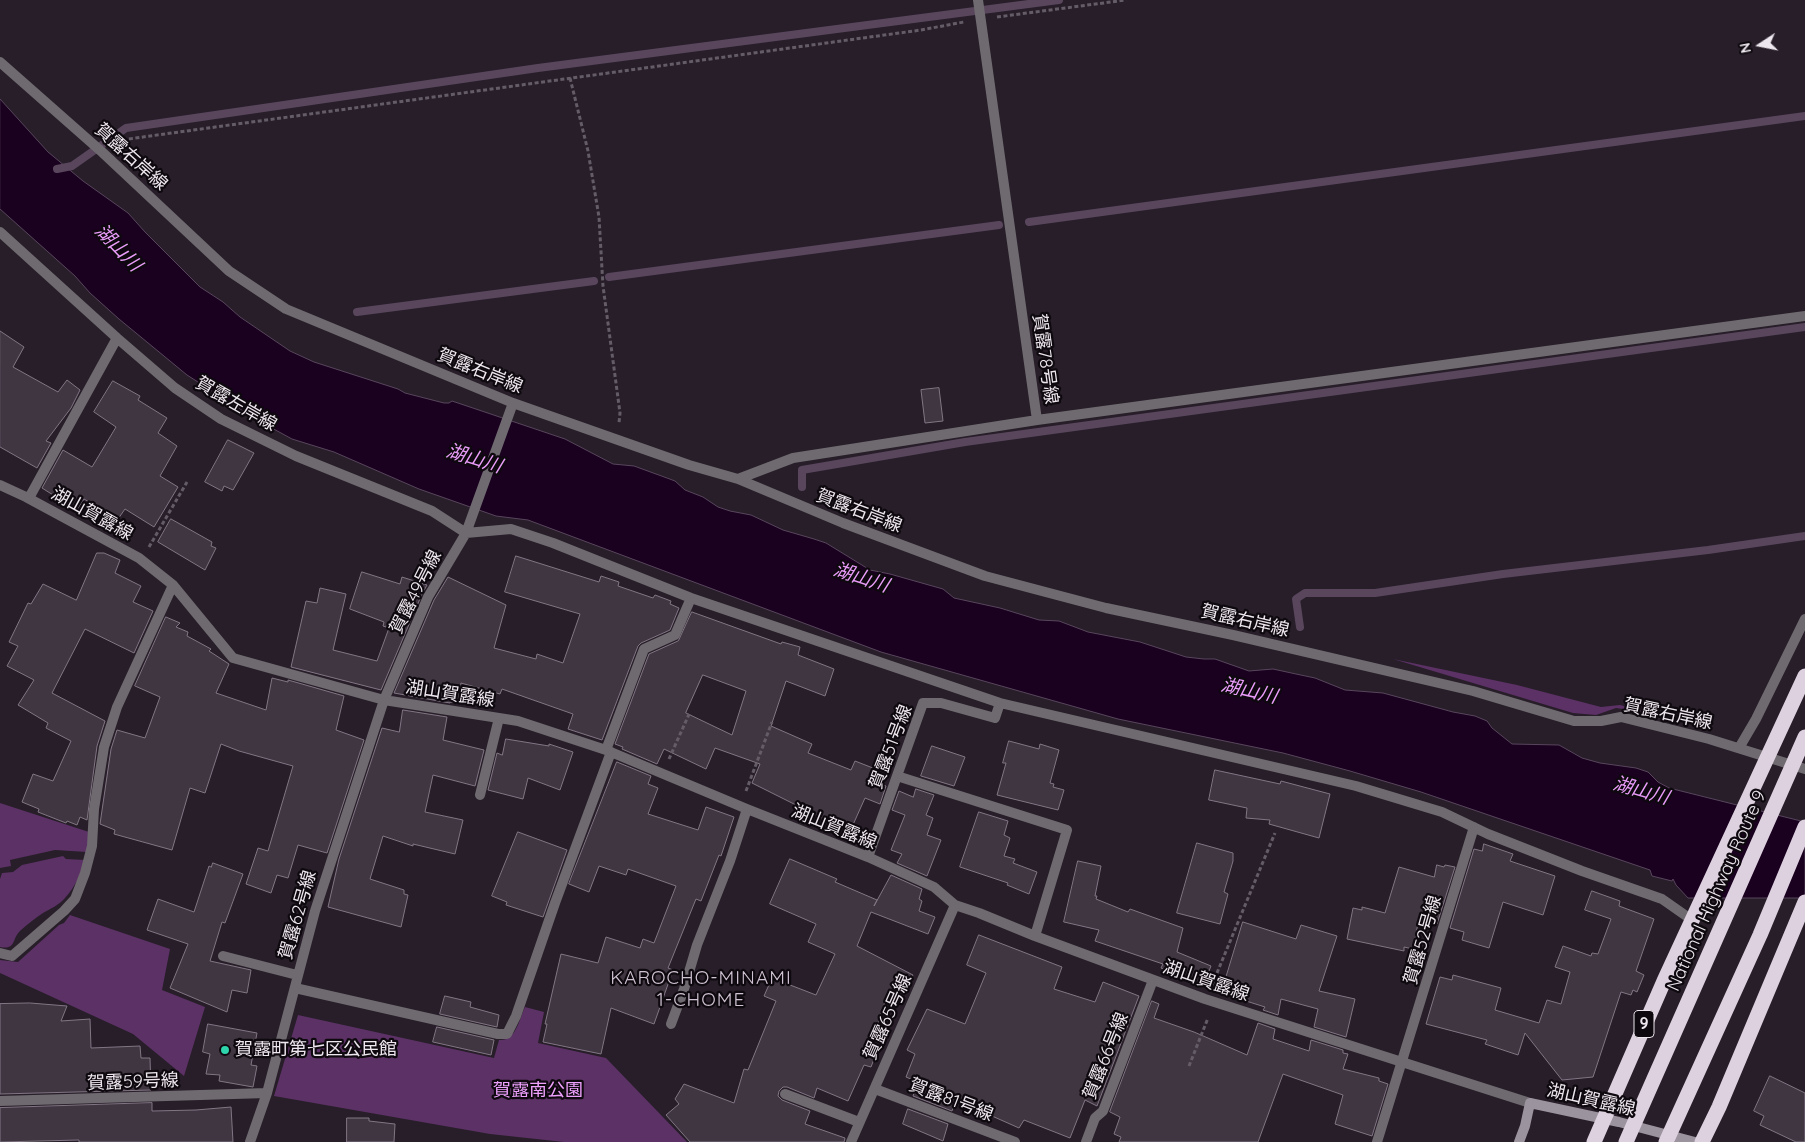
<!DOCTYPE html>
<meta charset="utf-8">
<style>
body{margin:0}
#map{position:relative;width:1805px;height:1142px;overflow:hidden;background:#271e29;font-family:Quicksand,sans-serif}
canvas{display:block}
.north{position:absolute;left:1735px;top:20px;width:50px;height:50px;-webkit-text-stroke:4px #0e090e;paint-order:stroke;rotate:259deg;font-size:14px;font-weight:700;line-height:20px;text-align:center;color:#eee7ef}
.north::after{content:'';display:block;margin:auto;width:18px;height:22px;background:#eee7ef;clip-path:polygon(50% 0,100% 100%,50% 72%,0 100%)}
</style>
<div id="map">
<canvas width="1805" height="1142"></canvas>
<div class="north">N</div>
</div>
<script>
const ctx = document.querySelector('canvas').getContext('2d');
ctx.lineJoin = 'round';
function paint(path, color) { ctx.fillStyle = color; ctx.fill(path, 'evenodd'); }
function strokePath(path, color, width, dash) { ctx.strokeStyle = color; ctx.lineWidth = width; ctx.lineCap = dash ? 'butt' : 'round'; ctx.setLineDash(dash || []); ctx.stroke(path); }
function drawText(font, color, halo, rows, align = 'center') {
  ctx.font = font + ' Quicksand,"Noto Sans JP",sans-serif'; ctx.lineWidth = 4.5; ctx.setLineDash([]); ctx.textBaseline = 'middle'; ctx.strokeStyle = halo; ctx.fillStyle = color; for (const [text, x, y, turn = 0] of rows) {
    ctx.save(); ctx.translate(x, y); ctx.rotate((+turn || 0) * Math.PI / 180); ctx.textAlign = isNaN(turn) ? turn : align; if (halo) ctx.strokeText(text, 0, 0); ctx.fillText(text, 0, 0); ctx.restore();
  }
}
paint(new Path2D(`
 M 1393,659 L 1517,685 L 1601,707 L 1620,705 L 1646,712 L 1616,708 L 1596,715 L 1573,713 Z
 M 0,803 L 89,832 L 87,852 L 55,850 L 10,860 L 11,866 L 0,868 Z
 M 63,856 L 66,859 L 85,860 C 81,874 75,887 65,898 C 59,905 50,909 43,913 C 35,918 28,924 21,930 C 11,939 17,950 0,947 L 0,879 L 2,873 L 13,872 L 22,865 Z
 M 70,915 L 170,949 L 162,990 L 205,1007 L 184,1076 L 133,1034 L 0,973 L 0,960 L 18,962 L 59,925 L 64,923 Z
 M 525,1007 L 544,1012 L 538,1043 L 606,1058 L 687,1142 L 564,1142 L 490,1134 L 274,1096 L 298,1015 L 494,1058 L 499,1040 C 516,1041 519,1020 525,1007 Z`), '#5c3165');
const water = new Path2D(`
 M 0,99 L 48,152 L 83,181 L 128,213 L 145,232 L 200,287 L 223,302 L 240,317 L 290,351 L 314,362 L 398,389 L 405,393 L 444,403 L 449,403 L 452,401 L 565,439 L 613,464 L 634,466 L 667,478 L 675,481 L 685,490 L 703,497 L 718,507 L 730,511 L 751,515 L 783,530 L 814,539 L 826,543 L 870,570 L 890,574 L 943,589 L 954,598 L 1000,608 L 1039,620 L 1059,621 L 1088,632 L 1140,642 L 1186,657 L 1204,659 L 1215,659 L 1249,671 L 1273,669 L 1296,674 L 1315,678 L 1345,690 L 1383,693 L 1453,712 L 1475,716 L 1487,721 L 1492,728 L 1512,744 L 1559,745 L 1582,758 L 1600,763 L 1636,768 L 1648,772 L 1658,782 L 1669,788 L 1805,822 L 1805,898 L 1688,898 L 1676,885 L 1673,879 L 1672,881 L 1652,876 L 1650,870 L 1421,792 L 1350,771 L 1283,753 L 1118,719 L 881,652 L 528,520 L 496,516 L 419,489 L 334,452 L 292,439 L 259,421 L 187,375 L 119,319 L 90,293 L 75,276 L 0,209 Z`);
paint(water, '#19011f');
strokePath(water, '#59465d', 1);
strokePath(new Path2D(`
 M 57,169 L 72,166 L 126,128 L 538,68 L 1059,0
 M 1029,222 L 1805,116
 M 609,277 L 999,225
 M 357,312 L 594,281
 M 802,487 L 802,470 L 965,442 L 1805,327
 M 1300,627 L 1296,599 L 1305,593 L 1375,593 L 1503,574 L 1708,550 L 1805,536`), '#59465d', 8);
const building = new Path2D(`
 M 0,331 L 24,347 L 13,367 L 58,392 L 67,380 L 80,390 L 71,408 L 46,441 L 51,443 L 37,468 L 0,447 Z
 M 113,381 L 140,396 L 138,400 L 167,418 L 158,433 L 177,446 L 160,476 L 178,487 L 154,527 L 125,509 L 118,519 L 84,499 L 77,510 L 42,488 L 63,450 L 92,467 L 116,427 L 94,412 Z
 M 939,388 L 943,421 L 925,423 L 921,390 Z
 M 228,440 L 254,453 L 233,490 L 224,486 L 222,491 L 205,482 Z
 M 171,519 L 212,542 L 211,546 L 216,548 L 205,570 L 158,542 Z
 M 97,553 L 104,553 L 120,560 L 115,573 L 141,586 L 133,602 L 153,611 L 134,653 L 85,629 L 52,693 L 105,721 L 97,746 L 87,820 L 80,817 L 77,825 L 67,821 L 66,823 L 38,812 L 39,809 L 22,802 L 33,774 L 53,781 L 71,741 L 46,728 L 48,723 L 18,705 L 34,680 L 7,666 L 18,646 L 9,642 L 28,603 L 31,604 L 43,584 L 76,600 Z
 M 516,556 L 599,582 L 601,576 L 619,582 L 618,586 L 653,598 L 655,595 L 671,601 L 670,604 L 679,608 L 670,630 L 641,643 L 638,646 L 602,740 L 568,729 L 573,714 L 502,689 L 500,694 L 461,683 L 458,703 L 450,702 L 450,703 L 394,693 L 434,600 L 448,577 L 506,605 L 494,648 L 536,659 L 537,654 L 563,663 L 580,614 L 505,592 Z
 M 362,572 L 400,584 L 402,577 L 427,585 L 422,594 L 381,690 L 291,667 L 306,601 L 317,603 L 320,588 L 346,594 L 333,650 L 377,661 L 389,628 L 383,626 L 384,622 L 350,609 Z
 M 692,612 L 781,644 L 782,642 L 800,647 L 798,655 L 834,669 L 825,696 L 786,681 L 771,726 L 812,744 L 808,753 L 851,770 L 855,761 L 878,770 L 873,781 L 886,786 L 880,804 L 865,798 L 852,827 L 837,820 L 836,825 L 752,783 L 760,764 L 715,748 L 706,769 L 664,749 L 657,764 L 622,749 L 623,747 L 615,744 L 649,654 L 678,641 ZM 703,675 L 746,691 L 732,735 L 686,713 Z
 M 166,617 L 180,623 L 176,627 L 188,632 L 187,636 L 211,649 L 209,651 L 229,664 L 216,693 L 266,710 L 272,678 L 288,682 L 288,680 L 344,696 L 336,730 L 364,740 L 327,853 L 298,845 L 288,878 L 277,875 L 271,893 L 246,884 L 258,848 L 268,851 L 293,766 L 239,751 L 221,744 L 205,793 L 190,788 L 172,850 L 114,834 L 115,830 L 100,824 L 111,749 L 117,730 L 145,738 L 160,697 L 135,686 Z
 M 403,710 L 447,717 L 443,740 L 484,750 L 475,786 L 433,775 L 425,812 L 463,820 L 455,854 L 413,844 L 413,846 L 383,836 L 370,879 L 404,890 L 404,894 L 408,895 L 401,927 L 328,907 L 339,859 L 382,728 L 399,732 Z
 M 506,739 L 549,746 L 549,744 L 573,752 L 560,790 L 528,778 L 523,799 L 488,790 L 497,753 L 502,755 Z
 M 1009,741 L 1039,749 L 1040,744 L 1059,750 L 1050,783 L 1054,784 L 1053,787 L 1064,790 L 1058,810 L 997,795 L 1006,763 L 1003,763 Z
 M 932,746 L 965,757 L 954,786 L 921,776 Z
 M 617,762 L 651,776 L 648,784 L 658,788 L 648,814 L 698,830 L 706,807 L 734,817 L 721,856 L 719,855 L 701,901 L 696,899 L 668,968 L 673,970 L 654,1024 L 611,1008 L 601,1054 L 543,1042 L 547,1024 L 545,1024 L 561,954 L 598,963 L 606,937 L 640,948 L 643,939 L 654,943 L 676,886 L 628,869 L 626,875 L 599,866 L 589,892 L 569,884 Z
 M 1215,770 L 1280,784 L 1281,781 L 1330,794 L 1319,838 L 1269,824 L 1270,820 L 1246,818 L 1247,808 L 1209,800 Z
 M 916,789 L 934,795 L 926,815 L 933,818 L 927,835 L 941,840 L 927,876 L 897,863 L 902,854 L 891,850 L 905,815 L 892,810 L 899,791 L 913,797 Z
 M 979,812 L 1008,821 L 1004,835 L 1010,838 L 1004,856 L 1015,859 L 1013,863 L 1037,872 L 1029,894 L 1007,885 L 1008,883 L 960,867 Z
 M 518,832 L 567,850 L 543,917 L 506,905 L 507,902 L 492,896 Z
 M 1197,843 L 1233,853 L 1233,861 L 1224,892 L 1228,894 L 1220,924 L 1177,913 Z
 M 1484,844 L 1513,854 L 1510,861 L 1555,876 L 1543,915 L 1503,902 L 1489,948 L 1462,940 L 1464,932 L 1450,928 L 1474,849 L 1482,851 Z
 M 790,859 L 837,879 L 835,882 L 877,900 L 874,906 L 891,875 L 922,889 L 919,899 L 922,901 L 919,911 L 935,917 L 928,934 L 871,912 L 857,946 L 913,975 L 902,997 L 889,990 L 871,1044 L 879,1046 L 871,1067 L 864,1065 L 848,1101 L 817,1088 L 814,1098 L 787,1087 L 783,1087 L 779,1091 L 778,1096 L 782,1100 L 810,1111 L 805,1124 L 845,1138 L 844,1142 L 690,1142 L 666,1115 L 679,1104 L 675,1099 L 684,1084 L 734,1103 L 744,1069 L 748,1070 L 776,1001 L 764,996 L 772,978 L 816,995 L 835,954 L 808,942 L 816,924 L 770,904 Z
 M 1078,861 L 1101,866 L 1095,896 L 1097,896 L 1096,899 L 1128,912 L 1130,909 L 1183,928 L 1177,952 L 1211,966 L 1203,986 L 1161,968 L 1163,964 L 1095,941 L 1099,930 L 1064,922 Z
 M 213,863 L 243,874 L 225,923 L 222,922 L 210,961 L 251,970 L 247,993 L 232,990 L 227,1012 L 170,988 L 188,944 L 147,930 L 158,899 L 194,912 L 209,866 L 211,867 Z
 M 1437,865 L 1444,867 L 1445,865 L 1455,867 L 1437,924 L 1419,918 L 1413,949 L 1404,947 L 1404,951 L 1347,939 L 1353,908 L 1362,910 L 1362,907 L 1385,913 L 1399,867 L 1434,877 Z
 M 1592,891 L 1620,901 L 1619,906 L 1654,919 L 1636,971 L 1644,975 L 1637,992 L 1633,990 L 1631,995 L 1621,992 L 1593,1077 L 1562,1080 L 1525,1033 L 1518,1055 L 1485,1044 L 1487,1040 L 1426,1024 L 1440,977 L 1452,980 L 1453,975 L 1501,988 L 1495,1010 L 1539,1023 L 1547,1000 L 1561,1004 L 1570,972 L 1555,967 L 1563,946 L 1591,956 L 1592,953 L 1598,954 L 1611,919 L 1585,910 Z
 M 1243,922 L 1296,939 L 1301,925 L 1337,936 L 1319,991 L 1355,999 L 1346,1037 L 1314,1027 L 1318,1009 L 1281,999 L 1278,1015 L 1263,1010 L 1265,1007 L 1243,1000 L 1244,994 L 1223,988 Z
 M 979,935 L 1062,967 L 1054,989 L 1095,1002 L 1103,982 L 1139,996 L 1097,1106 L 1085,1100 L 1070,1138 L 1024,1120 L 1019,1128 L 956,1100 L 952,1111 L 913,1096 L 918,1082 L 906,1077 L 915,1054 L 907,1050 L 927,1009 L 965,1024 L 986,973 L 967,965 Z
 M 445,996 L 471,1002 L 470,1007 L 499,1015 L 497,1027 L 440,1014 Z
 M 1152,1001 L 1159,1004 L 1154,1018 L 1194,1032 L 1247,1055 L 1258,1023 L 1275,1029 L 1273,1039 L 1309,1051 L 1311,1040 L 1343,1050 L 1343,1053 L 1348,1054 L 1343,1069 L 1379,1078 L 1379,1081 L 1388,1084 L 1372,1136 L 1335,1124 L 1343,1095 L 1283,1074 L 1258,1142 L 1119,1142 L 1121,1137 L 1114,1134 L 1120,1117 L 1110,1112 Z
 M 30,1003 L 67,1006 L 61,1021 L 90,1019 L 91,1048 L 140,1046 L 141,1058 L 150,1058 L 151,1090 L 0,1094 L 0,1004 Z
 M 208,1024 L 257,1033 L 251,1065 L 257,1066 L 253,1087 L 219,1081 L 220,1075 L 206,1074 L 210,1054 L 203,1052 Z
 M 437,1027 L 494,1040 L 491,1055 L 433,1042 Z
 M 1770,1076 L 1805,1093 L 1805,1142 L 1796,1142 L 1760,1125 L 1764,1116 L 1754,1111 Z
 M 152,1103 L 152,1111 L 196,1110 L 231,1107 L 233,1142 L 79,1142 L 79,1140 L 0,1142 L 0,1108 Z
 M 908,1109 L 948,1124 L 943,1141 L 903,1124 Z
 M 347,1118 L 369,1118 L 369,1121 L 395,1124 L 394,1142 L 347,1142 Z`);
paint(building, '#403642');
strokePath(building, '#827684', 1);
strokePath(new Path2D(`
 M 997,17 L 1126,0
 M 570,78 L 588,151 L 599,217 L 603,286 L 620,413 L 619,423
 M 117,143 L 121,140 L 921,30 L 964,22
 M 149,547 L 187,482
 M 669,759 L 690,712
 M 746,791 L 772,722
 M 1212,985 L 1275,833
 M 1189,1066 L 1208,1018`), '#645c66', 3, [4, 2.5]);
strokePath(new Path2D(`
 M 0,62 L 102,152 L 229,271 L 286,309 L 513,403 L 689,465 L 738,479 L 843,523 L 985,576 L 1106,608 L 1233,635 L 1473,691 L 1574,721 L 1601,721 L 1621,717 L 1709,739 L 1805,769
 M 0,232 L 117,338 L 175,388 L 221,419 L 296,456 L 432,511 L 466,533 L 511,529 L 553,543 L 691,598 L 1000,703 L 1356,786 L 1442,812 L 1488,834 L 1582,871 L 1662,899 L 1692,920
 M 1037,420 L 1805,316
 M 738,479 L 793,458 L 1037,420 L 978,0
 M 0,485 L 26,497 L 139,558 L 173,585 L 233,658 L 384,700 L 518,721 L 606,750 L 747,809 L 868,857 L 934,887 L 955,905 L 979,913 L 1035,936 L 1205,999 L 1530,1103
 M 29,498 L 117,338
 M 1739,748 L 1756,719 L 1805,619
 M 606,750 L 644,649 L 675,635 L 691,598
 M 897,776 L 1067,830 L 1035,936
 M 480,795 L 499,718
 M 868,857 L 923,703 L 941,703 L 995,718 L 1000,703
 M 0,953 L 12,956 L 64,911 L 75,899 L 85,873 L 92,846 L 94,809 L 104,747 L 117,707 L 173,585
 M 223,956 L 297,975
 M 295,988 L 498,1034 L 507,1034 L 516,1016 L 555,903 L 611,752
 M 671,1024 L 684,989 L 697,945 L 730,861 L 747,809
 M 875,1089 L 1015,1142
 M 785,1094 L 859,1122
 M 0,1101 L 267,1093
 M 250,1142 L 267,1093 L 315,911 L 384,700 L 428,597 L 466,533 L 513,403
 M 851,1142 L 955,905
 M 1086,1142 L 1095,1118 L 1103,1111 L 1153,980
 M 1377,1142 L 1474,827`), '#6f6a70', 10);
strokePath(new Path2D(`
 M 1519,1142 L 1525,1126 L 1530,1103 L 1619,1122 L 1695,1142`), '#9b939d', 10);
strokePath(new Path2D(`
 M 1594,1142 L 1664,981 L 1805,676
 M 1626,1142 L 1805,737
 M 1666,1142 L 1760,935 L 1805,827
 M 1702,1142 L 1719,1107 L 1805,902`), '#ddd0df', 15);
for (const [x, y, r, color] of [
 [225,1050,5,"#2ed4ab"]
]) { const dot = new Path2D(); dot.arc(x, y, r, 0, 2 * Math.PI); ctx.fillStyle = color; ctx.fill(dot); strokePath(dot, '#0e090e', 2); }
for (const [x, y, w] of [
 [1644,1024,20]
]) { const box = new Path2D(); box.roundRect(x - w / 2, y - 13.5, w, 27, 4); ctx.fillStyle = '#0e090e'; ctx.fill(box); strokePath(box, '#eee7ef', 1); }
drawText('bold 16px', '#eee7ef', null, [
 ["9",1644,1024]
]);
drawText('18px', '#eee7ef', '#0e090e', [
 ["賀露右岸線",131,157,42],
 ["賀露78号線",1045,359,82],
 ["賀露右岸線",480,371,22],
 ["賀露左岸線",236,404,30],
 ["賀露右岸線",859,511,21],
 ["湖山賀露線",92,514,29],
 ["賀露49号線",416,592,-63],
 ["賀露右岸線",1245,621,13],
 ["湖山賀露線",450,694,9],
 ["賀露右岸線",1668,714,12],
 ["賀露51号線",891,747,-69],
 ["湖山賀露線",834,827,22],
 ["National Highway Route 9",1717,891,-66],
 ["賀露62号線",298,915,-74],
 ["賀露52号線",1423,940,-74],
 ["湖山賀露線",1206,981,19],
 ["賀露65号線",888,1017,-66],
 ["賀露66号線",1106,1056,-68],
 ["賀露59号線",133,1082,-2],
 ["賀露81号線",951,1100,21],
 ["湖山賀露線",1591,1100,13]
]);
drawText('18px', '#eee7ef', '#0e090e', [
 ["賀露町第七区公民館",235,1050]
], 'left');
drawText('18px', '#eea0fd', '#0e090e', [
 ["賀露南公園",538,1091]
]);
drawText('italic 19px', '#e99cf9', '#0e090e', [
 ["湖山川",118,248,46],
 ["湖山川",474,459,17],
 ["湖山川",861,578,18],
 ["湖山川",1249,691,13],
 ["湖山川",1641,791,16]
]);
ctx.letterSpacing = '1px';
drawText('19px', '#cfc2d2', '#0e090e', [
 ["KAROCHO-MINAMI",701,978],
 ["1-CHOME",701,1000]
]);
ctx.letterSpacing = '0px';
</script>
